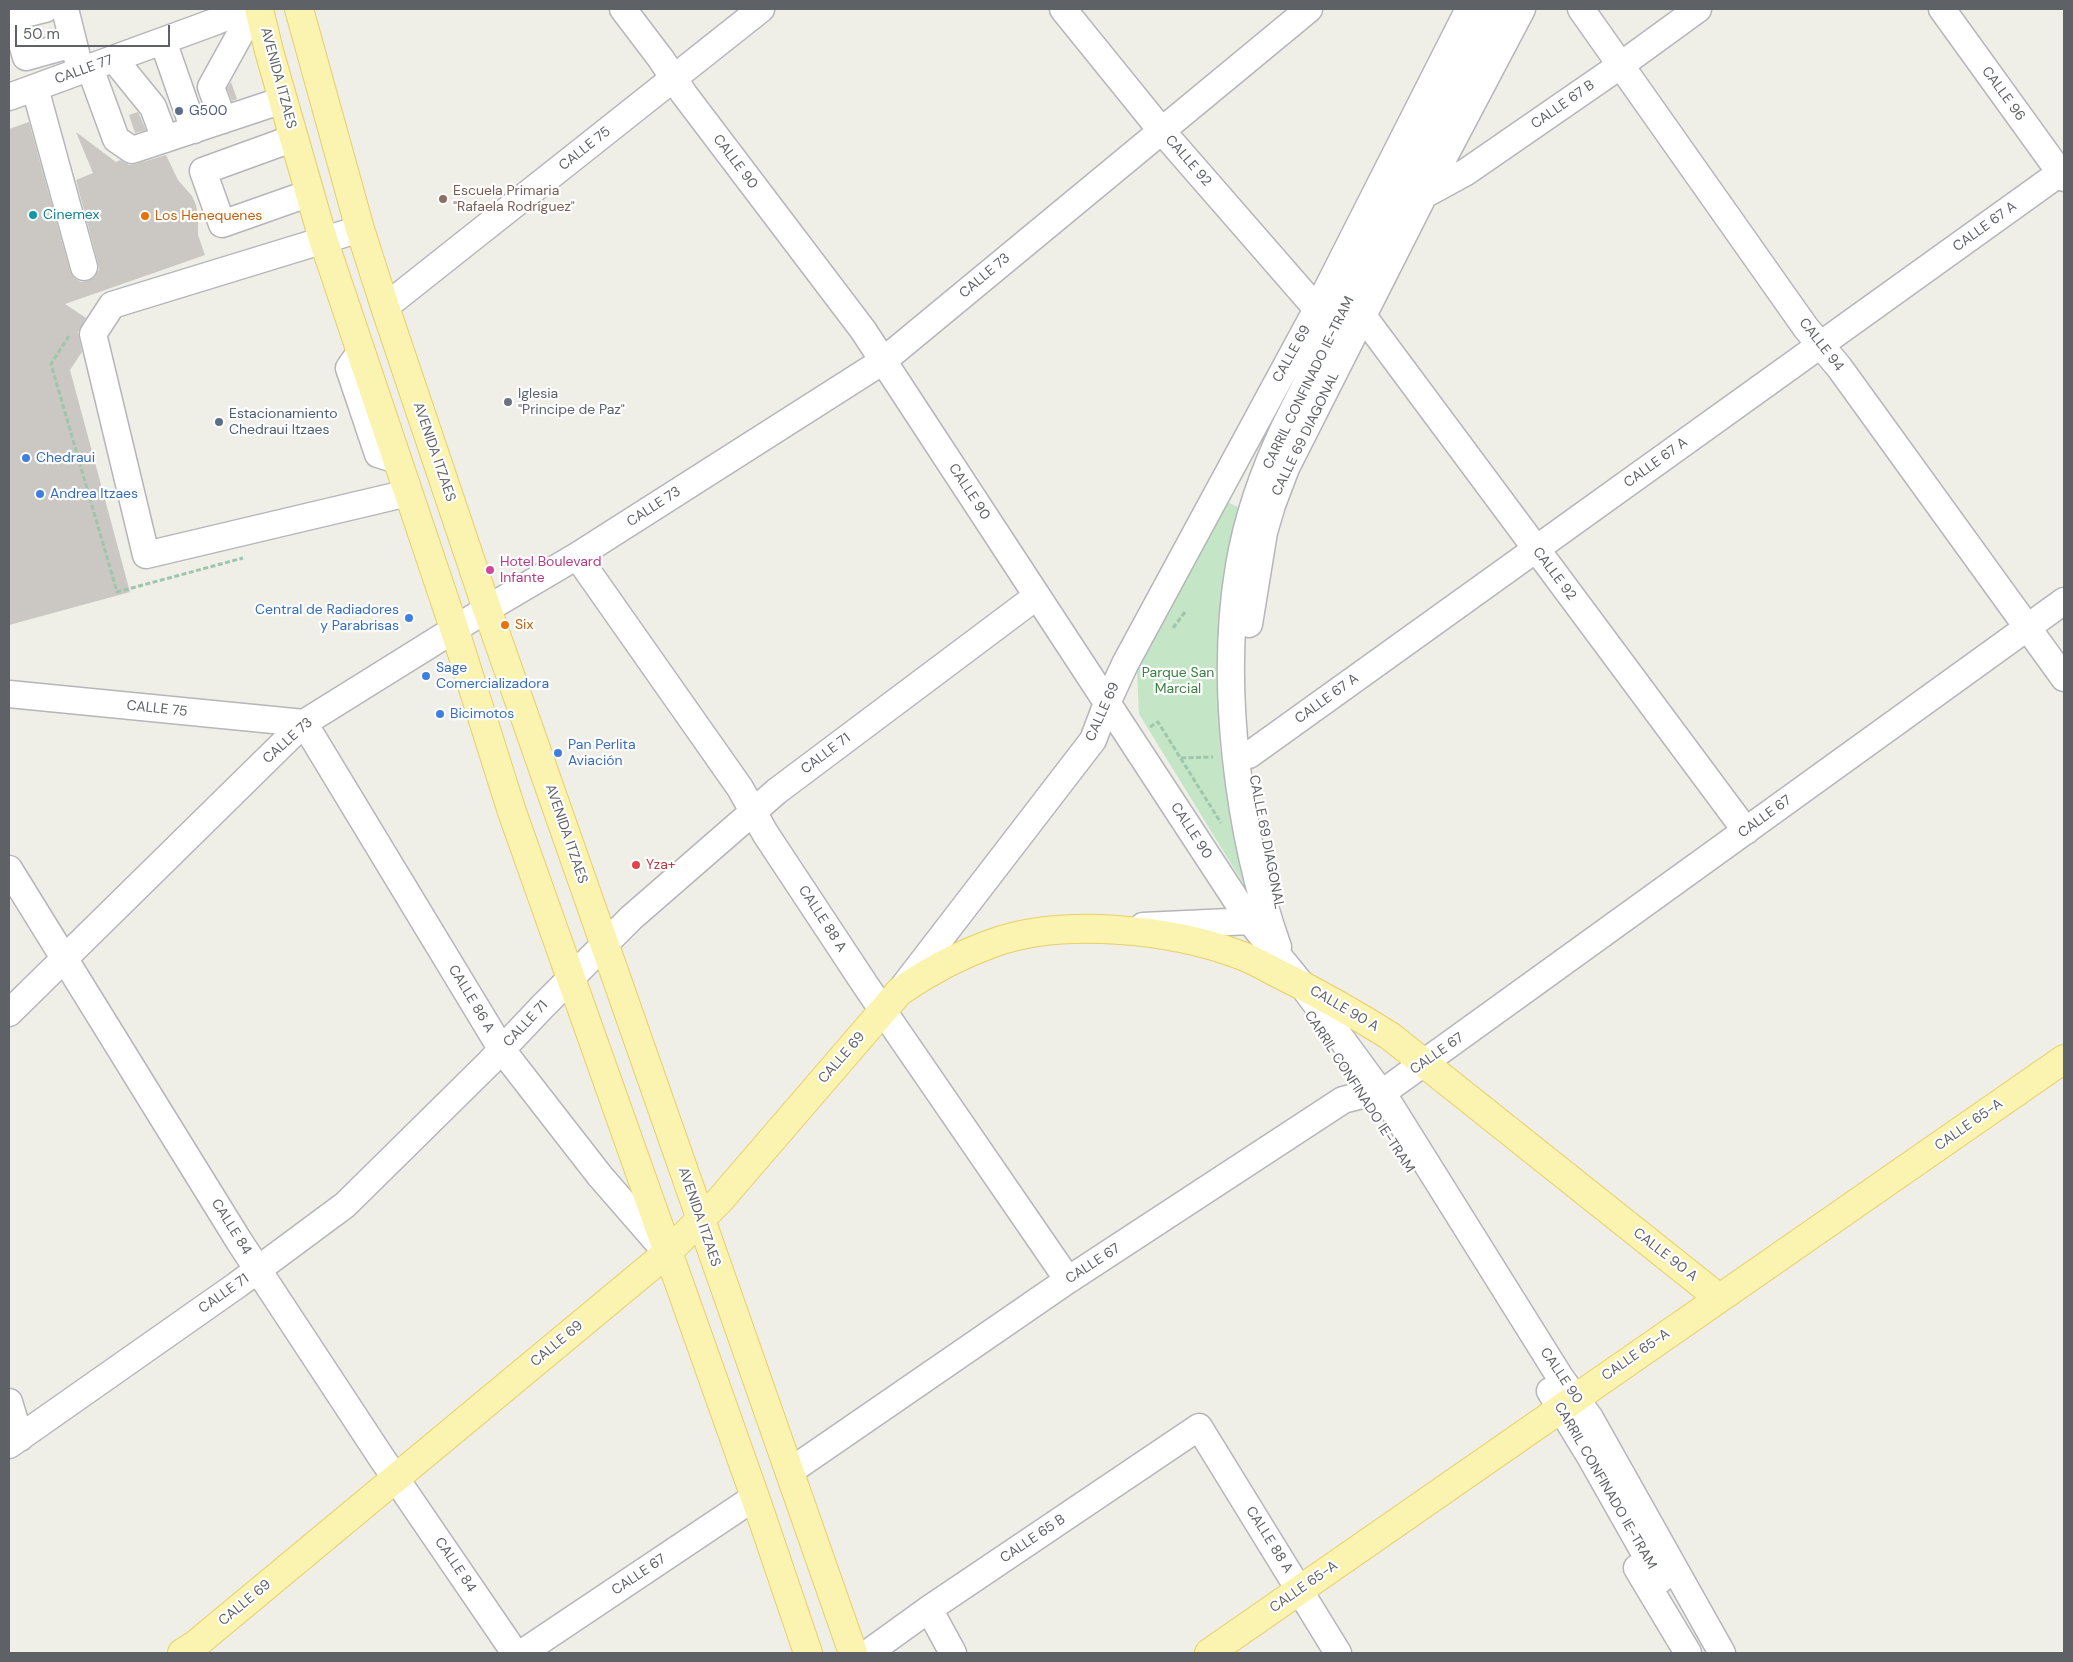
<!DOCTYPE html>
<meta charset="utf-8">
<style>
body{margin:0}
#map{position:relative;width:2073px;height:1662px;overflow:hidden;background:#efeee7;font-family:"DM Sans",sans-serif}
canvas{display:block}
.frame{position:absolute;inset:0;border:10px solid #5e6166;pointer-events:none}
.scale{position:absolute;left:15px;top:25px;width:155px;height:22px;box-sizing:border-box;border:2px solid #5e6166;border-top:0;padding-left:6px;font-size:15px;line-height:18px;white-space:nowrap;color:#5e6166;-webkit-text-stroke:4px #fff;paint-order:stroke}
</style>
<div id="map">
<canvas width="2073" height="1662"></canvas>
<div class="frame"></div>
<div class="scale">50 m</div>
</div>
<script>
const ctx = document.querySelector('canvas').getContext('2d');
ctx.lineJoin = 'round';
function paint(path, color) { ctx.fillStyle = color; ctx.fill(path, 'evenodd'); }
function strokePath(path, color, width, dash) { ctx.strokeStyle = color; ctx.lineWidth = width; ctx.lineCap = dash ? 'butt' : 'round'; ctx.setLineDash(dash || []); ctx.stroke(path); }
function drawText(font, color, halo, rows, align = 'center') {
  ctx.font = font + ' "DM Sans",sans-serif'; ctx.lineWidth = 4.5; ctx.setLineDash([]); ctx.textBaseline = 'middle'; ctx.strokeStyle = halo; ctx.fillStyle = color; for (const [text, x, y, turn = 0] of rows) {
    ctx.save(); ctx.translate(x, y); ctx.rotate((+turn || 0) * Math.PI / 180); ctx.textAlign = isNaN(turn) ? turn : align; if (halo) ctx.strokeText(text, 0, 0); ctx.fillText(text, 0, 0); ctx.restore();
  }
}
paint(new Path2D(`
 M 1228,502 L 1241,509 L 1218,661 L 1218,703 L 1220,748 L 1227,797 L 1246,881 L 1243,883 L 1139,714 L 1137,672 Z`), '#c5e5c7');
paint(new Path2D(`
 M 231,82 L 237,99 L 232,101 L 227,88 Z
 M 138,112 L 146,130 L 135,133 L 129,115 Z
 M 29,122 L 70,271 L 74,278 L 81,282 L 88,281 L 95,277 L 99,270 L 98,263 L 76,180 L 93,173 L 76,132 L 116,162 L 120,160 L 129,165 L 136,164 L 166,155 L 178,180 L 192,196 L 196,205 L 198,215 L 198,235 L 205,255 L 65,304 L 86,318 L 78,332 L 82,352 L 70,370 L 130,592 L 9,625 L 9,129 Z`), '#cbc8c4');
const minor = new Path2D(`
 M 65,9 L 78,61
 M 623,9 L 661,59 L 684,94 L 863,330 L 1250,921 L 1302,985 L 1390,1105 L 1560,1377 L 1590,1418 L 1722,1653
 M 1063,9 L 1161,130 L 1317,309
 M 1581,9 L 1806,328 L 1839,367 L 2064,678
 M 1942,9 L 2064,178
 M 14,16 L 26,57 L 73,44
 M 9,18 L 45,9
 M 163,41 L 194,130
 M 114,59 L 153,107 L 165,139
 M 90,68 L 116,139 L 132,150 L 283,100
 M 35,88 L 84,267
 M 9,97 L 217,21 L 243,9
 M 223,120 L 211,87 L 254,9
 M 294,138 L 203,171 L 222,224 L 310,193
 M 1424,195 L 1466,172 L 1621,65 L 1698,9
 M 360,229 L 112,305 L 93,334 L 146,555 L 408,493
 M 385,307 L 761,9
 M 1363,316 L 1746,831
 M 361,351 L 349,368 L 378,454 L 397,460
 M 577,556 L 740,788 L 765,833 L 866,986 L 1068,1280
 M 1249,624 L 1264,532 L 1272,505 L 1286,468 L 1424,195 L 1522,9
 M 9,694 L 304,723
 M 304,723 L 502,1050 L 600,1176 L 667,1253
 M 1249,755 L 2064,170
 M 9,869 L 239,1241 L 381,1457 L 515,1653
 M 1143,926 L 1250,921
 M 1278,947 C 1238,835 1219,684 1239,566 C 1247,518 1264,470 1285,426 L 1495,9
 M 903,987 L 1093,740 L 1107,703 L 1125,664 L 1317,309 L 1469,9
 M 9,1013 L 304,723 L 487,609 L 577,556 L 883,361 L 1309,9
 M 1550,1391 L 1591,1458 L 1660,1580
 M 9,1402 L 20,1438
 M 9,1445 L 237,1285 L 345,1205 L 489,1063 L 543,1006 L 631,918 L 777,791 L 1037,596
 M 789,1472 L 1068,1280 L 1343,1100 L 1389,1088 L 2064,601
 M 1637,1568 L 1688,1653
 M 929,1609 L 953,1653
 M 522,1653 L 755,1497
 M 868,1653 L 929,1609 L 1199,1427 L 1338,1653`);
const major = new Path2D(`
 M 259,9 L 269,51 L 323,239 L 455,631 L 512,812 L 755,1497 L 808,1653
 M 299,9 L 360,229 L 385,307 L 487,609 L 853,1653
 M 182,1653 L 196,1644 L 667,1253 L 720,1200 L 899,992 C 929,971 959,955 993,943 C 1063,918 1171,929 1240,955 C 1254,960 1267,968 1281,975 C 1318,993 1355,1014 1390,1036 L 1719,1298
 M 1209,1653 L 2064,1059`);
strokePath(minor, '#b4b6ba', 29);
strokePath(major, '#e9ce65', 30);
strokePath(new Path2D(`
 M 69,336 L 51,364 L 117,592 L 243,558
 M 1173,628 L 1185,612
 M 1150,727 L 1158,722 L 1221,823
 M 1181,758 L 1213,757`), '#9ec6ad', 3, [5, 2.5]);
strokePath(minor, '#fff', 26);
strokePath(major, '#faf4b0', 28);
for (const [x, y, r, color] of [
 [179,111,5,"#5c6f8a"],
 [443,199,5,"#8d6e63"],
 [33,215,5,"#0f9aa8"],
 [145,216,5,"#e8710a"],
 [508,402,5,"#6b7280"],
 [219,422,5,"#5c6f8a"],
 [26,458,5,"#3f7fe0"],
 [40,494,5,"#3f7fe0"],
 [490,570,5,"#d1479c"],
 [409,618,5,"#3f7fe0"],
 [505,625,5,"#e8710a"],
 [426,676,5,"#3f7fe0"],
 [440,714,5,"#3f7fe0"],
 [558,753,5,"#3f7fe0"],
 [636,865,5,"#e0444e"]
]) { const dot = new Path2D(); dot.arc(x, y, r, 0, 2 * Math.PI); ctx.fillStyle = color; ctx.fill(dot); strokePath(dot, '#fff', 2); }
drawText('14px', '#5e6166', '#fff', [
 ["CALLE 77",84,70,-20],
 ["AVENIDA ITZAES",278,78,75],
 ["CALLE 96",2003,94,54],
 ["CALLE 67 B",1563,105,-35],
 ["CALLE 75",585,149,-38],
 ["CALLE 92",1188,161,49],
 ["CALLE 90",735,162,53],
 ["CALLE 67 A",1985,227,-36],
 ["CALLE 73",985,276,-40],
 ["CALLE 94",1821,345,52],
 ["CALLE 69",1292,354,-61],
 ["CARRIL CONFINADO IE-TRAM",1309,383,-64],
 ["CALLE 69 DIAGONAL",1306,434,-64],
 ["AVENIDA ITZAES",434,452,71],
 ["CALLE 67 A",1656,463,-36],
 ["CALLE 90",969,492,57],
 ["CALLE 73",654,507,-33],
 ["CALLE 92",1554,574,53],
 ["CALLE 67 A",1327,699,-36],
 ["CALLE 75",157,709,6],
 ["CALLE 69",1103,712,-66],
 ["CALLE 73",288,741,-42],
 ["CALLE 71",826,754,-37],
 ["CALLE 67",1765,817,-36],
 ["CALLE 90",1191,831,57],
 ["AVENIDA ITZAES",566,834,71],
 ["CALLE 69 DIAGONAL",1266,842,79],
 ["CALLE 88 A",822,919,57],
 ["CALLE 86 A",471,999,59],
 ["CALLE 90 A",1344,1009,30],
 ["CALLE 71",526,1024,-47],
 ["CALLE 67",1437,1054,-35],
 ["CALLE 69",842,1058,-49],
 ["CARRIL CONFINADO IE-TRAM",1359,1092,57],
 ["CALLE 65-A",1969,1125,-35],
 ["AVENIDA ITZAES",699,1217,71],
 ["CALLE 84",231,1227,58],
 ["CALLE 90 A",1665,1255,38],
 ["CALLE 67",1093,1264,-33],
 ["CALLE 71",224,1294,-35],
 ["CALLE 69",557,1344,-40],
 ["CALLE 65-A",1636,1355,-35],
 ["CALLE 90",1561,1376,56],
 ["CARRIL CONFINADO IE-TRAM",1605,1486,60],
 ["CALLE 65 B",1033,1539,-34],
 ["CALLE 88 A",1269,1540,58],
 ["CALLE 84",455,1565,56],
 ["CALLE 67",639,1575,-34],
 ["CALLE 65-A",1304,1587,-35],
 ["CALLE 69",245,1603,-40]
]);
drawText('14px', '#4e5e75', '#fff', [
 ["G500",189,111],
 ["Estacionamiento",229,414],
 ["Chedraui Itzaes",229,430]
], 'left');
drawText('14px', '#785e54', '#fff', [
 ["Escuela Primaria",453,191],
 ["\"Rafaela Rodríguez\"",453,207]
], 'left');
drawText('14px', '#0d838f', '#fff', [
 ["Cinemex",43,215]
], 'left');
drawText('14px', '#c56008', '#fff', [
 ["Los Henequenes",155,216],
 ["Six",515,625]
], 'left');
drawText('14px', '#5b616d', '#fff', [
 ["Iglesia",518,394],
 ["\"Principe de Paz\"",518,410]
], 'left');
drawText('14px', '#366cbe', '#fff', [
 ["Chedraui",36,458],
 ["Andrea Itzaes",50,494],
 ["Central de Radiadores",399,610,"right"],
 ["y Parabrisas",399,626,"right"],
 ["Sage",436,668],
 ["Comercializadora",436,684],
 ["Bicimotos",450,714],
 ["Pan Perlita",568,745],
 ["Aviación",568,761]
], 'left');
drawText('14px', '#b23c85', '#fff', [
 ["Hotel Boulevard",500,562],
 ["Infante",500,578]
], 'left');
drawText('14px', '#3a8142', '#fff', [
 ["Parque San",1178,673],
 ["Marcial",1178,689]
]);
drawText('14px', '#be3a42', '#fff', [
 ["Yza+",646,865]
], 'left');
</script>
